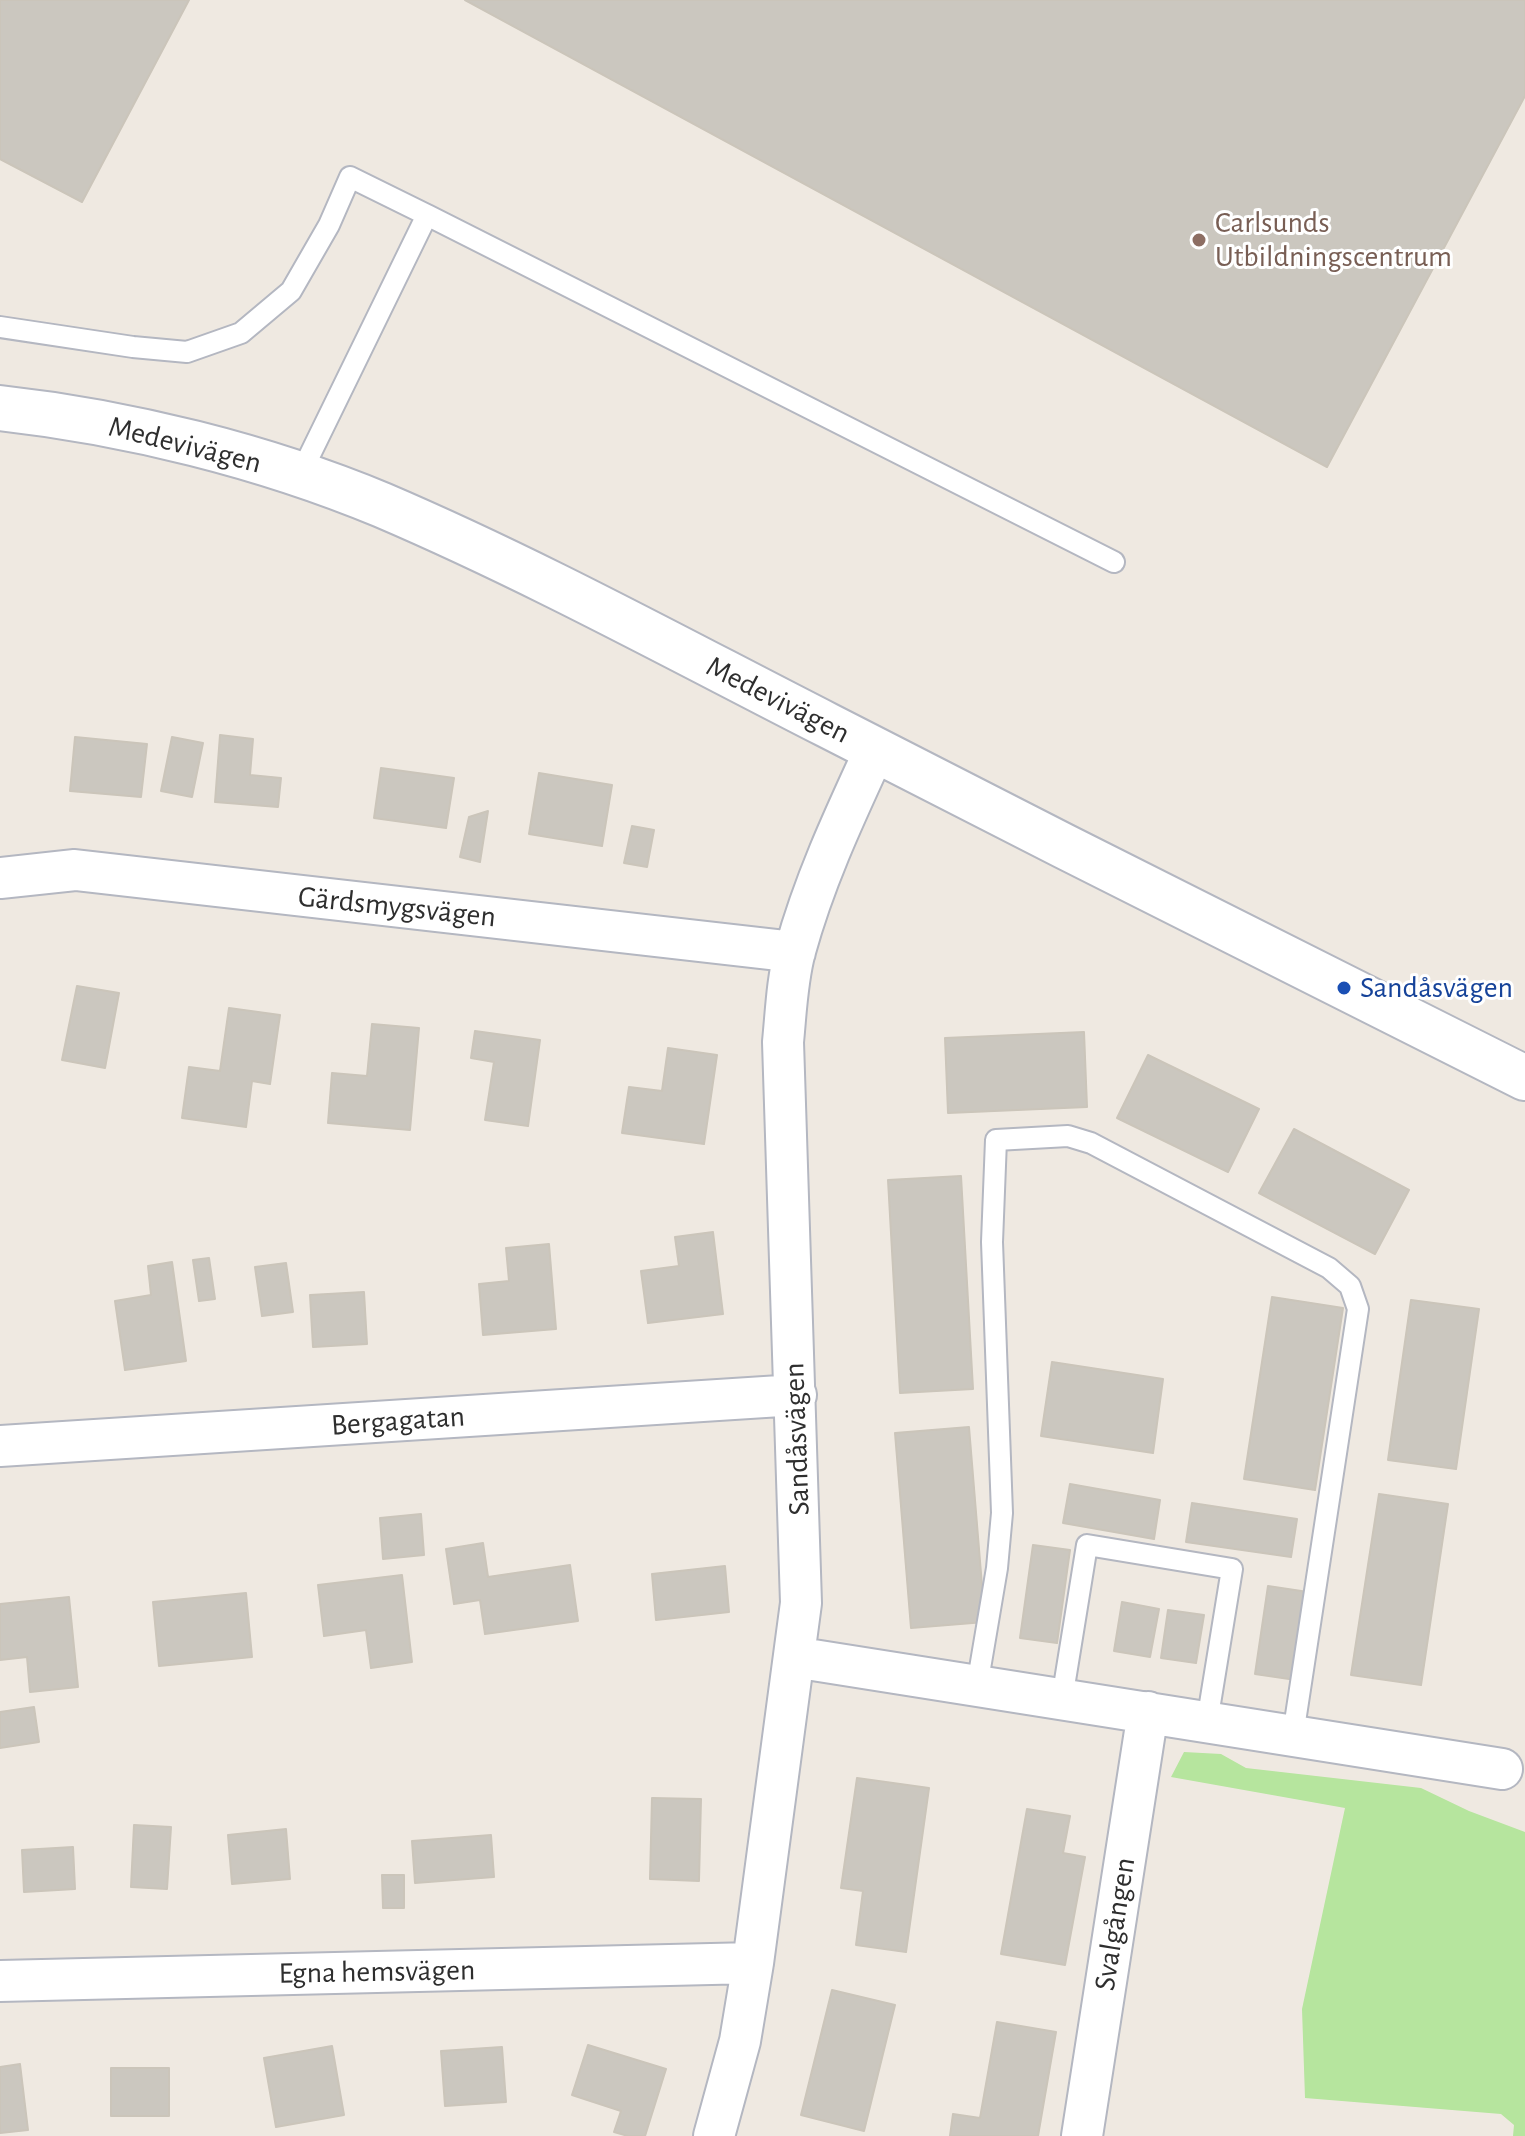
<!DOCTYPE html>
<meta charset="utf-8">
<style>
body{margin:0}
canvas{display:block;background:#efe9e1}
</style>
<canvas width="1525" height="2136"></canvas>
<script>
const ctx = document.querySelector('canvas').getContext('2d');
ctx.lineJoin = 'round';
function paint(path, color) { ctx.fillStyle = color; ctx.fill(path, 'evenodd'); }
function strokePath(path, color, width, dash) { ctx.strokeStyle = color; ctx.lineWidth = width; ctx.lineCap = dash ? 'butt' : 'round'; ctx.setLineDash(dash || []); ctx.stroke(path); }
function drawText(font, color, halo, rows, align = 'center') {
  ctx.font = font + ' "Alegreya Sans",sans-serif'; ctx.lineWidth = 6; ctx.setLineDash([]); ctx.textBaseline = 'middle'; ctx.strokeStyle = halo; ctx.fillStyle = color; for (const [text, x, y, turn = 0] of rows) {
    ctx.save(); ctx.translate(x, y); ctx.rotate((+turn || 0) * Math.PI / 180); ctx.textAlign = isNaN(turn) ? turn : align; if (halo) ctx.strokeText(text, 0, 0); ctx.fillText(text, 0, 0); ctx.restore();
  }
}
paint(new Path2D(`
 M 1184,1752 L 1221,1754 L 1246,1768 L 1421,1788 L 1469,1811 L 1525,1832 L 1525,2136 L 1513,2136 L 1514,2125 L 1501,2114 L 1305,2098 L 1302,2009 L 1345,1808 L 1171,1777 Z`), '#b6e59e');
const building = new Path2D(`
 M 0,0 L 189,0 L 82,202 L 0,159 Z
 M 465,0 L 1525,0 L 1525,96 L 1327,467 Z
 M 220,735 L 253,739 L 250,775 L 281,778 L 278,807 L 215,802 Z
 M 75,737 L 147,744 L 141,797 L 70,791 Z
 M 172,737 L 203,743 L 192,797 L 161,791 Z
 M 381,768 L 454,778 L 446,828 L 374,818 Z
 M 539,773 L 612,785 L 602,846 L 529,834 Z
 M 488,811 L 480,862 L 460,857 L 469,817 Z
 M 632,826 L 654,830 L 647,867 L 624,863 Z
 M 77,986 L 119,993 L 105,1068 L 62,1060 Z
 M 229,1008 L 280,1015 L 270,1084 L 252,1081 L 246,1127 L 182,1118 L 189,1067 L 220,1071 Z
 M 372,1024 L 419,1028 L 410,1130 L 328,1123 L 332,1073 L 367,1076 Z
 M 475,1031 L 540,1040 L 528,1126 L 485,1120 L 494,1062 L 471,1058 Z
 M 1084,1032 L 1087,1107 L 948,1113 L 945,1038 Z
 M 668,1048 L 717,1055 L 704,1144 L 622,1133 L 629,1087 L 662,1091 Z
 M 1148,1055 L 1259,1109 L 1228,1172 L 1117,1118 Z
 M 1294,1129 L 1409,1190 L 1375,1254 L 1259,1193 Z
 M 961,1176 L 973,1389 L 900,1393 L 888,1180 Z
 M 713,1232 L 723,1314 L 648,1323 L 641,1271 L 679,1266 L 675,1237 Z
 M 549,1244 L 556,1329 L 483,1335 L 479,1284 L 509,1281 L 506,1248 Z
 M 209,1258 L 215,1299 L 199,1301 L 193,1260 Z
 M 172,1262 L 186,1361 L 125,1370 L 115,1301 L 151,1295 L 148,1266 Z
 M 286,1263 L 293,1312 L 262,1316 L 255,1267 Z
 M 364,1292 L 367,1344 L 313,1347 L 310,1295 Z
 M 1272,1297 L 1343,1308 L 1315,1490 L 1244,1479 Z
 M 1411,1300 L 1479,1309 L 1456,1469 L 1388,1460 Z
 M 1052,1362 L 1163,1379 L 1153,1453 L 1041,1436 Z
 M 969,1427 L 985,1622 L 911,1628 L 895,1433 Z
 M 1070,1484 L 1160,1500 L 1154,1539 L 1063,1523 Z
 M 1379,1494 L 1448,1504 L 1421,1685 L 1351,1675 Z
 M 1192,1503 L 1297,1519 L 1291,1557 L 1186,1542 Z
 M 421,1514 L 424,1555 L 383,1559 L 380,1518 Z
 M 483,1543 L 488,1577 L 570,1565 L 578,1621 L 485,1634 L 480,1600 L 454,1604 L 446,1549 Z
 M 1033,1545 L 1070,1550 L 1057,1643 L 1020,1638 Z
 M 725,1566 L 729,1612 L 656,1620 L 652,1574 Z
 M 402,1575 L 412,1662 L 371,1668 L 366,1630 L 324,1636 L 318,1585 Z
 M 1268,1586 L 1308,1592 L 1296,1680 L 1255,1674 Z
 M 246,1593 L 252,1657 L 159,1666 L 153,1602 Z
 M 69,1597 L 78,1687 L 30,1692 L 27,1657 L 0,1660 L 0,1604 Z
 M 1122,1602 L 1159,1609 L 1150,1657 L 1114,1651 Z
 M 1168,1610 L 1204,1615 L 1196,1663 L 1161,1658 Z
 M 34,1707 L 39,1742 L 0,1748 L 0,1712 Z
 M 857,1778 L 929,1788 L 906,1952 L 856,1945 L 863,1891 L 841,1888 Z
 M 652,1798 L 701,1799 L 699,1881 L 650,1879 Z
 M 1027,1809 L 1070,1816 L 1063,1853 L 1085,1857 L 1065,1965 L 1001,1954 Z
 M 134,1825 L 171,1827 L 167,1889 L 131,1887 Z
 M 286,1829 L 290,1879 L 232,1884 L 228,1835 Z
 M 491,1835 L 494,1877 L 415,1883 L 412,1841 Z
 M 73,1847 L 75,1889 L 24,1892 L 22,1850 Z
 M 382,1875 L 404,1875 L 404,1908 L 383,1908 Z
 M 832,1990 L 895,2005 L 864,2131 L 801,2115 Z
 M 997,2022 L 1056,2032 L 1038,2136 L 950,2136 L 953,2114 L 980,2118 Z
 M 588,2045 L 666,2069 L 645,2136 L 628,2136 L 614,2132 L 621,2111 L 572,2095 Z
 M 332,2046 L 344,2115 L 276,2127 L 264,2058 Z
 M 502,2047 L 506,2102 L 445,2106 L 441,2051 Z
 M 20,2064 L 28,2130 L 0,2133 L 0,2067 Z
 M 111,2068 L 169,2068 L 169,2116 L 111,2116 Z`);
paint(building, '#cbc7bf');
strokePath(building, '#cbc5ba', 2);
const lane = new Path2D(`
 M 0,327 L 133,347 L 187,352 L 241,333 L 291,291 L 329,225 L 350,177 L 427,215
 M 300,475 L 427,215 L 1114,562
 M 977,1686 L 997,1568 L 1002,1513 L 992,1242 L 996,1140 L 1068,1136 L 1091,1143 L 1329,1268 L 1350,1286 L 1358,1309 L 1293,1735
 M 1062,1699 L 1087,1545 L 1232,1569 L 1207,1722`);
const street = new Path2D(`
 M 0,878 L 75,870 L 795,952
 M 0,1446 L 796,1395
 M 794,1657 L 1502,1769
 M 0,1981 L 753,1963
 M 714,2136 L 740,2041 L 753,1963 L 801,1603 L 783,1042 C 786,1012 787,980 795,951 C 814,881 845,815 875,750
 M 1082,2136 L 1148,1712`);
const secondary = new Path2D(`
 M 0,408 C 127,422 264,456 382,505 C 534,570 680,650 827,725 C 1059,844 1291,962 1525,1078`);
strokePath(lane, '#b4b7c1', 24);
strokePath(street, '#b4b7c1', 44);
strokePath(secondary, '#b4b7c1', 48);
strokePath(lane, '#fff', 20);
strokePath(street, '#fff', 40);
strokePath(secondary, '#fff', 44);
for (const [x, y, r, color] of [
 [1199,240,8,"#8d6e63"],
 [1344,988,8,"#1a4fb4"]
]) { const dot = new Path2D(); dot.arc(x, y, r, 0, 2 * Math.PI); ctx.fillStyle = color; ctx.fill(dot); strokePath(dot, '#fff', 3); }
drawText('30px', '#785e54', '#fff', [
 ["Carlsunds",1215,223],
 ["Utbildningscentrum",1215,257]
], 'left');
drawText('30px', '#2e2e2e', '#fff', [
 ["Medevivägen",185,445,14],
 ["Medevivägen",778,700,27],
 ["Gärdsmygsvägen",397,907,6],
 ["Bergagatan",398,1421,-4],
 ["Sandåsvägen",797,1439,-92],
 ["Svalgången",1115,1924,-81],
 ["Egna hemsvägen",377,1972,-1]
]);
drawText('30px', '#164399', '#fff', [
 ["Sandåsvägen",1360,988]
], 'left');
</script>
